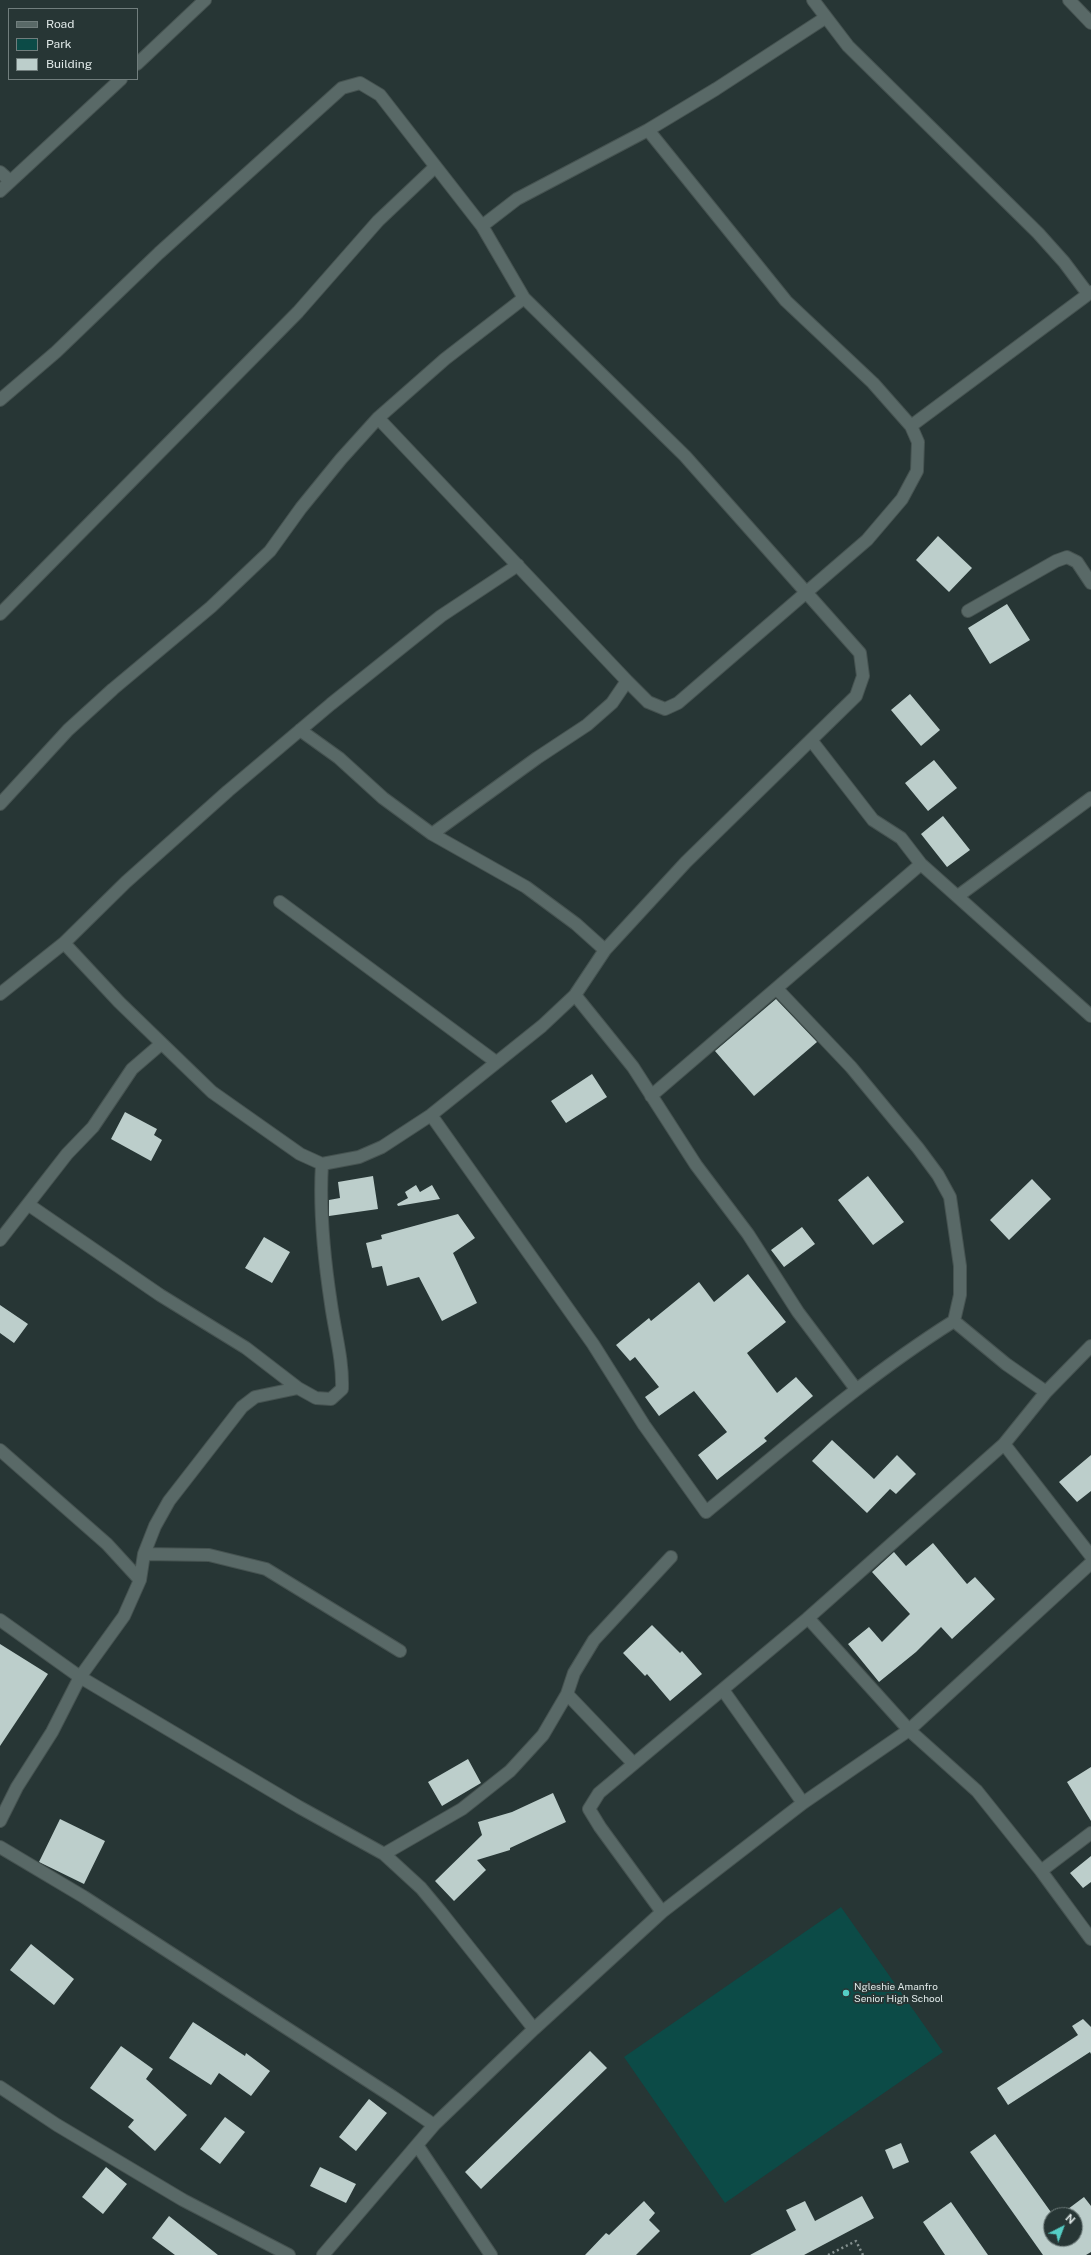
<!DOCTYPE html>
<style>
body{margin:0}
#map{position:relative;width:1091px;height:2255px;overflow:hidden;background:#273635;font-family:"Public Sans",sans-serif}
canvas{display:block}
.legend{position:absolute;left:8px;top:8px;width:130px;height:72px;box-sizing:border-box;background:#273635;border:1px solid #717e7d;margin:0;padding:5px 7px;list-style:none;font-size:12px;color:#e0e9e8}
.legend li{display:flex;align-items:center;gap:8px;height:20px}
.legend b{width:20px;border:1px solid #717e7d}
.north{position:absolute;left:1043px;top:2207px;width:40px;height:40px;box-sizing:border-box;background:#273635;border:1px solid #717e7d;border-radius:50%;rotate:42deg;font-size:11px;font-weight:700;line-height:16px;text-align:center;color:#e0e9e8}
.north::after{content:'';display:block;margin:auto;width:14px;height:18px;background:#55cec5;clip-path:polygon(50% 0,100% 100%,50% 72%,0 100%)}
</style>
<div id="map">
<canvas width="1091" height="2255"></canvas>
<ul class="legend">
<li><b style="height:5px;background:#596967"></b>Road</li>
<li><b style="height:11px;background:#0c4b47"></b>Park</li>
<li><b style="height:11px;background:#bccecb"></b>Building</li>
</ul>
<div class="north">N</div>
</div>
<script>
const ctx = document.querySelector('canvas').getContext('2d');
ctx.lineJoin = 'round';
function paint(path, color) { ctx.fillStyle = color; ctx.fill(path, 'evenodd'); }
function strokePath(path, color, width, dash) { ctx.strokeStyle = color; ctx.lineWidth = width; ctx.lineCap = dash ? 'butt' : 'round'; ctx.setLineDash(dash || []); ctx.stroke(path); }
function drawText(font, color, halo, rows, align = 'center') {
  ctx.font = font + ' "Public Sans",sans-serif'; ctx.lineWidth = 4; ctx.setLineDash([]); ctx.textBaseline = 'middle'; ctx.strokeStyle = halo; ctx.fillStyle = color; for (const [text, x, y, turn = 0] of rows) {
    ctx.save(); ctx.translate(x, y); ctx.rotate((+turn || 0) * Math.PI / 180); ctx.textAlign = isNaN(turn) ? turn : align; if (halo) ctx.strokeText(text, 0, 0); ctx.fillText(text, 0, 0); ctx.restore();
  }
}
paint(new Path2D(`
 M 841,1907 L 943,2052 L 725,2203 L 624,2057 Z`), '#0c4b47');
paint(new Path2D(`
 M 938,536 L 972,568 L 949,592 L 916,560 Z
 M 1007,604 L 1030,640 L 990,664 L 968,628 Z
 M 910,694 L 940,730 L 921,746 L 891,710 Z
 M 934,760 L 957,788 L 928,811 L 905,783 Z
 M 943,816 L 970,850 L 947,867 L 921,834 Z
 M 776,999 L 817,1042 L 754,1096 L 715,1051 Z
 M 592,1074 L 607,1097 L 566,1123 L 551,1101 Z
 M 125,1112 L 157,1129 L 154,1135 L 162,1140 L 151,1161 L 111,1139 Z
 M 373,1176 L 378,1209 L 329,1216 L 329,1200 L 340,1198 L 338,1182 Z
 M 868,1176 L 904,1222 L 873,1245 L 838,1200 Z
 M 1032,1179 L 1051,1199 L 1009,1240 L 990,1220 Z
 M 416,1185 L 420,1192 L 432,1185 L 440,1199 L 398,1206 L 397,1204 L 408,1198 L 405,1192 Z
 M 458,1214 L 475,1238 L 453,1253 L 477,1303 L 442,1321 L 419,1277 L 387,1286 L 382,1266 L 372,1268 L 366,1243 L 382,1239 L 381,1235 Z
 M 802,1227 L 815,1244 L 784,1267 L 771,1250 Z
 M 264,1237 L 290,1252 L 272,1283 L 245,1268 Z
 M 748,1274 L 786,1322 L 747,1353 L 777,1393 L 796,1377 L 813,1396 L 764,1438 L 767,1441 L 717,1480 L 698,1455 L 727,1432 L 694,1391 L 659,1416 L 645,1397 L 659,1387 L 635,1357 L 630,1361 L 616,1345 L 649,1318 L 651,1321 L 699,1282 L 714,1302 Z
 M 0,1305 L 28,1324 L 14,1343 L 0,1333 Z
 M 832,1440 L 874,1479 L 897,1455 L 916,1474 L 896,1494 L 890,1489 L 867,1513 L 812,1461 Z
 M 1091,1455 L 1091,1491 L 1077,1502 L 1059,1482 Z
 M 933,1543 L 967,1584 L 975,1577 L 995,1599 L 952,1639 L 941,1627 L 916,1652 L 879,1682 L 848,1644 L 869,1627 L 882,1642 L 910,1614 L 872,1572 L 894,1552 L 906,1566 Z
 M 652,1625 L 680,1653 L 682,1651 L 702,1674 L 670,1701 L 647,1674 L 645,1676 L 623,1653 Z
 M 0,1644 L 48,1674 L 0,1746 Z
 M 468,1759 L 481,1783 L 442,1806 L 428,1782 Z
 M 1091,1767 L 1091,1821 L 1067,1782 Z
 M 553,1793 L 566,1822 L 510,1848 L 510,1850 L 477,1860 L 486,1870 L 454,1901 L 435,1881 L 482,1835 L 478,1822 L 512,1812 Z
 M 60,1819 L 105,1841 L 84,1884 L 39,1862 Z
 M 1091,1856 L 1091,1882 L 1083,1888 L 1070,1873 Z
 M 31,1944 L 74,1979 L 54,2005 L 10,1970 Z
 M 1083,2019 L 1091,2027 L 1091,2054 L 1090,2052 L 1008,2105 L 997,2088 L 1078,2035 L 1072,2026 Z
 M 193,2022 L 245,2056 L 246,2053 L 270,2071 L 251,2096 L 219,2073 L 211,2085 L 169,2058 Z
 M 121,2046 L 153,2069 L 146,2079 L 187,2115 L 155,2151 L 128,2127 L 134,2120 L 90,2088 Z
 M 590,2051 L 607,2068 L 481,2189 L 465,2172 Z
 M 369,2099 L 387,2113 L 356,2151 L 339,2137 Z
 M 225,2117 L 245,2132 L 220,2164 L 200,2149 Z
 M 995,2134 L 1053,2215 L 1051,2215 L 1051,2239 L 1075,2239 L 1075,2215 L 1060,2215 L 1084,2197 L 1091,2206 L 1091,2252 L 1086,2255 L 1043,2255 L 970,2152 Z
 M 901,2143 L 909,2162 L 893,2169 L 885,2150 Z
 M 106,2167 L 127,2184 L 103,2214 L 82,2197 Z
 M 320,2167 L 356,2184 L 346,2203 L 310,2186 Z
 M 862,2196 L 874,2218 L 804,2255 L 750,2255 L 796,2230 L 786,2210 L 805,2201 L 815,2221 Z
 M 644,2201 L 655,2213 L 649,2220 L 660,2231 L 636,2255 L 585,2255 L 606,2233 L 609,2235 Z
 M 951,2202 L 988,2255 L 945,2255 L 923,2222 Z
 M 169,2216 L 218,2255 L 175,2255 L 152,2238 Z`), '#bccecb');
const minor = new Path2D(`
 M 813,0 L 848,46 L 1038,233 L 1064,262 L 1088,294
 M 1069,0 L 1091,23
 M 137,64 L 205,0
 M 648,130 L 716,89 L 825,18
 M 0,172 L 10,181
 M 0,191 L 121,79
 M 0,400 L 56,352 L 159,253 L 342,88 L 360,83 L 380,95 L 482,226 L 524,298 L 685,456 L 860,653 L 863,676 L 856,696 L 686,862 L 605,950 L 575,995 L 542,1026 L 431,1115 L 382,1147 L 359,1157 L 322,1164 L 300,1154 L 212,1092 L 119,1002 L 64,943
 M 378,418 L 627,681 L 648,702 L 665,709 L 678,703 L 867,540 L 902,499 L 917,471 L 918,442 L 911,426 L 873,383 L 786,301 L 648,130 L 517,199 L 482,226
 M 911,426 L 1091,292
 M 968,611 L 1056,561 L 1067,557 L 1077,562 L 1091,583
 M 0,614 L 298,312 L 378,221 L 435,167
 M 300,730 L 339,758 L 383,798 L 432,834 L 526,887 L 576,924 L 605,950
 M 811,740 L 873,820 L 901,838 L 921,864 L 1091,1016
 M 0,804 L 68,730 L 113,689 L 211,607 L 270,551 L 301,508 L 341,459 L 378,418 L 445,359 L 524,298
 M 432,834 L 537,758 L 587,725 L 612,703 L 627,681
 M 958,896 L 1091,798
 M 280,902 L 496,1062
 M 777,989 L 851,1067 L 918,1148 L 938,1175 L 950,1197 L 960,1266 L 960,1295 L 954,1321
 M 0,994 L 64,943 L 126,882 L 228,791 L 331,704 L 441,616 L 518,565
 M 575,995 L 633,1067 L 696,1165 L 748,1234 L 798,1312 L 856,1389
 M 651,1096 L 921,864
 M 431,1115 L 593,1344 L 644,1425 L 706,1512 C 787,1446 865,1377 954,1321 L 1006,1364 L 1046,1392
 M 29,1205 L 160,1295 L 246,1348 L 298,1388 L 316,1398 L 331,1399 L 342,1389 C 343,1360 335,1333 331,1304 C 324,1258 319,1211 322,1164
 M 0,1240 L 67,1154 L 93,1127 L 132,1069 L 161,1044
 M 1004,1444 L 1091,1556
 M 0,1450 L 107,1544 L 140,1580
 M 144,1554 L 209,1555 L 266,1569 L 400,1651
 M 808,1618 L 909,1730 L 977,1791 L 1041,1871 L 1091,1939
 M 0,1620 L 80,1677 L 299,1807 L 384,1854 L 421,1888 L 441,1912 L 534,2029
 M 723,1690 L 803,1803
 M 567,1694 L 633,1763
 M 0,1821 L 17,1787 L 52,1732 L 80,1677 L 124,1616 L 140,1580 L 144,1554 L 155,1526 L 169,1501 L 242,1407 L 255,1397 L 298,1388
 M 0,1847 L 84,1897 L 393,2097 L 434,2125
 M 384,1854 L 462,1809 L 510,1771 L 543,1735 L 567,1694 L 574,1673 L 594,1640 L 671,1557
 M 1041,1871 L 1091,1833
 M 662,1912 L 600,1827 L 589,1809 L 599,1793 L 808,1618 L 1004,1444 L 1046,1392 L 1091,1346
 M 0,2087 L 57,2125 L 183,2200 L 289,2255
 M 417,2145 L 491,2255
 M 323,2255 L 434,2125 L 534,2029 L 662,1912 L 803,1803 L 909,1730 L 1091,1563`);
strokePath(minor, '#465351', 14);
strokePath(new Path2D(`
 M 828,2255 L 856,2241 L 863,2255`), '#84908f', 2.5, [2, 3]);
strokePath(minor, '#596967', 12);
for (const [x, y, r, color] of [
 [846,1993,4,"#55cec5"]
]) { const dot = new Path2D(); dot.arc(x, y, r, 0, 2 * Math.PI); ctx.fillStyle = color; ctx.fill(dot); strokePath(dot, '#273635', 1.5); }
drawText('10px', '#e0e9e8', '#273635', [
 ["Ngleshie Amanfro",854,1987],
 ["Senior High School",854,1999]
], 'left');
</script>
